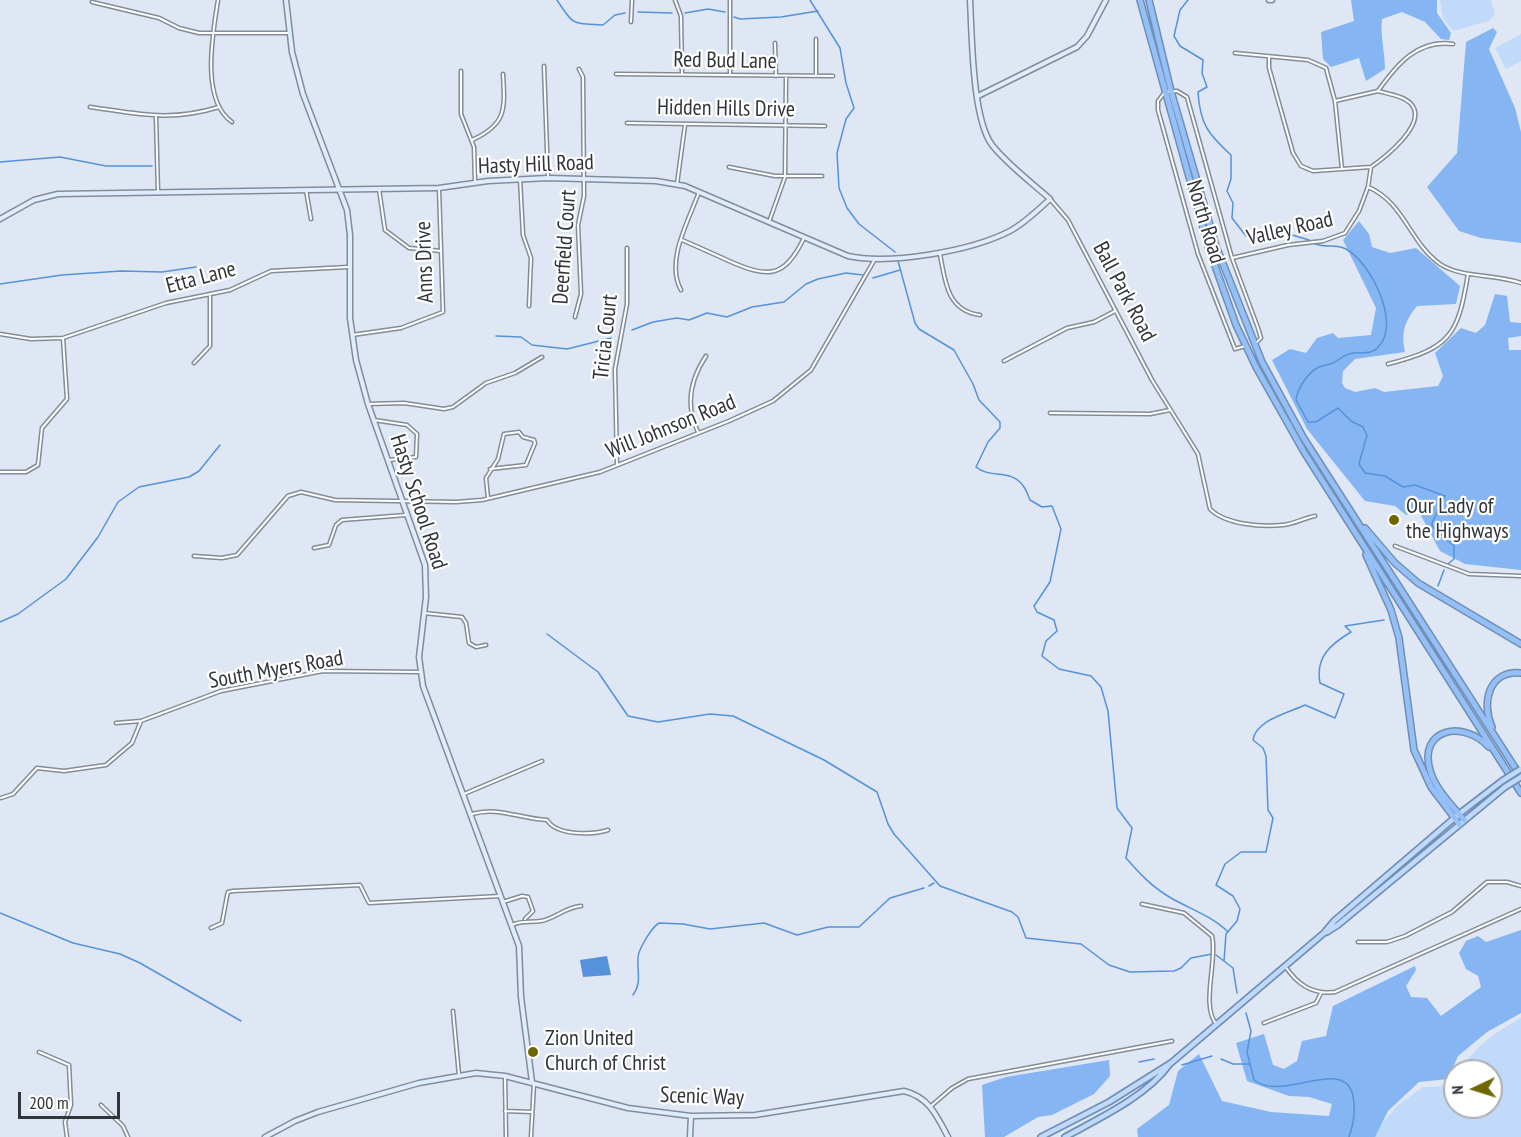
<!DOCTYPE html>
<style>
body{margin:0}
#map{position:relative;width:1521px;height:1137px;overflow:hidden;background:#dee7f3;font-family:"PT Sans Narrow",sans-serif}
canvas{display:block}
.north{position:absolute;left:1443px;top:1059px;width:60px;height:60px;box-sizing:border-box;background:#fff;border:2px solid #adaeb0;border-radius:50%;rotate:266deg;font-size:16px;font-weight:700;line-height:24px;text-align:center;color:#313539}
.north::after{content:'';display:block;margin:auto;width:21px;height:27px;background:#6f6800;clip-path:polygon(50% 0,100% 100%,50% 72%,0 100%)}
.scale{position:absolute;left:18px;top:1092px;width:102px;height:27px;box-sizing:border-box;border:3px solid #313539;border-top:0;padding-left:8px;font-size:18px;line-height:21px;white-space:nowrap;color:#313539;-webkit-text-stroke:4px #fff;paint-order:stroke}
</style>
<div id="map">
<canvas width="1521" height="1137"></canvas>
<div class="north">N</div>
<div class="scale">200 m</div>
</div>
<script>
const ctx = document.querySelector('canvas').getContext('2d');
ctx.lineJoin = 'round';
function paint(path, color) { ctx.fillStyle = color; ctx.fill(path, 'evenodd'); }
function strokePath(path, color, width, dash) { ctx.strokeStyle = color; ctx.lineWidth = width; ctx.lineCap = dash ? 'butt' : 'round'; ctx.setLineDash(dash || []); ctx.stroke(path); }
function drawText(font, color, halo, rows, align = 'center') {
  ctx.font = font + ' "PT Sans Narrow",sans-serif'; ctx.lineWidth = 4.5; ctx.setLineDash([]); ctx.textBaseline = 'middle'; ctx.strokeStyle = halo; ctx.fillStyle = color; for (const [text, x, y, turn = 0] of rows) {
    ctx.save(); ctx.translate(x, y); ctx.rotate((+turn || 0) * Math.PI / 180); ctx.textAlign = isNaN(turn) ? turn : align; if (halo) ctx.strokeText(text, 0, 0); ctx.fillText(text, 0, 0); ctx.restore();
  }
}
paint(new Path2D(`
 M 1440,0 L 1491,0 L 1495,14 L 1489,21 L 1453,31 L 1443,18 Z
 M 1521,34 L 1521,61 L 1506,69 L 1495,48 Z
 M 1521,1018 L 1521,1137 L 1371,1137 L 1397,1106 L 1423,1087 L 1450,1086 L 1455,1079 L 1455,1107 L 1491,1107 L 1491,1071 L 1460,1071 C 1474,1047 1497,1031 1521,1018 Z`), '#c1dafa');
paint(new Path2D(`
 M 1351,0 L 1437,0 L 1437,13 L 1451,33 L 1449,40 L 1441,39 L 1425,22 L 1402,12 L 1382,19 C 1380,36 1385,52 1385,69 L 1366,81 L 1359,58 L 1331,67 L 1323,59 L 1321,32 L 1354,21 Z
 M 1493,28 L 1497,32 L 1489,49 L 1515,108 L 1521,132 L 1521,243 L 1481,238 L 1459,231 L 1427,187 L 1457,153 L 1466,42 Z
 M 1359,221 L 1369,234 L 1372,247 L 1390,253 L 1416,248 L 1460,286 L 1456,304 L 1417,306 C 1404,322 1401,333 1405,352 L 1355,359 L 1343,371 L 1342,383 L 1345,388 L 1355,392 L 1375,388 L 1384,392 L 1438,386 L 1443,376 L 1435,353 L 1461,328 L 1476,333 L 1485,325 L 1495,294 L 1507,296 L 1510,322 L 1521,323 L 1521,336 L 1508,338 L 1509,350 L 1521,350 L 1521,570 L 1465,564 L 1440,551 L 1419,512 L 1406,515 L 1395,506 L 1365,501 L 1307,429 L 1272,360 L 1290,349 L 1306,353 L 1317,338 L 1333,333 L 1338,338 L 1371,335 L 1376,308 L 1343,240 Z
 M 1521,930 L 1521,1013 L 1487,1032 L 1458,1056 L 1448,1079 L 1419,1082 L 1388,1111 L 1375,1137 L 1138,1137 L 1137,1129 L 1169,1105 L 1178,1071 L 1199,1054 L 1222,1101 L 1271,1112 L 1329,1116 L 1332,1104 L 1309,1097 L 1289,1096 L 1247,1081 L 1236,1043 L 1264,1034 L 1273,1065 L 1284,1069 L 1297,1061 L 1302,1041 L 1326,1036 L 1333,1006 L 1415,966 L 1416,970 L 1406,986 L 1411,997 L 1427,998 L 1441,1016 L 1481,987 L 1478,976 L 1466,969 L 1459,953 L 1466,941 L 1478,936 L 1486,942 Z
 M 1109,1060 L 1110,1076 L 1094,1094 L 1052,1115 L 1038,1117 L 1004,1137 L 985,1137 L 982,1085 L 1006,1077 Z`), '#85b5f2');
paint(new Path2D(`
 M 607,956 L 611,975 L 583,977 L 580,960 Z`), '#5692db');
strokePath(new Path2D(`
 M 557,0 C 574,26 571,23 603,25 L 615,15 L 625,13
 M 810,0 L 840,48 L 846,83 L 854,108 L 846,119 L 837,153 L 839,188 L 847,208 L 859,224 L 895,252
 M 1188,0 L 1180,10 L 1174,36 L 1180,46 L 1203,60 L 1202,73 L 1207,87 L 1198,92 C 1200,124 1208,134 1231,155 L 1231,179 L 1227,191 L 1233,203 L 1232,218 L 1246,236 L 1265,235 L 1272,229 L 1309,240
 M 638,12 L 672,13
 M 685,13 L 708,9 L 725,12
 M 734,17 L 740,19 L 781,17 L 818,11
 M 0,162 L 60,157 L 106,166 L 152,166
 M 1315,244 C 1326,248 1336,244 1346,249 C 1370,262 1401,322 1379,346 C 1372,355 1363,352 1353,353 C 1345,354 1340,359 1333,363 C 1329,365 1324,365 1319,367 C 1308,372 1297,389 1296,400 L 1308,422 L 1316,422 L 1338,408 L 1351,421 L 1363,427 L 1367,435 L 1359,464 L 1365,473 L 1385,476 L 1403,487 L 1415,485 L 1445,496 L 1432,523 L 1432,526 L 1454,546 L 1454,559 L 1448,564
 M 898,261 L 915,323 L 919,329 L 954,350 L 973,384 L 979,400 L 1000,422 L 1000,428 L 988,442 L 976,467 C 990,479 1012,468 1024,487 C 1027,491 1028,496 1030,500 L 1042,507 L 1052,506 L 1061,529 L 1050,582 L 1034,606 L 1037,612 L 1054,620 L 1057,631 L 1046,641 L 1042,656 L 1059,669 L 1091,676 L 1101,687 L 1108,711 L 1117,808 L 1132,828 L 1126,858 C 1140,874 1152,887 1171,898 C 1190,909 1212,916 1228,932
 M 873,278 L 900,270
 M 0,284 L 62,275 L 121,271 L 162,272 L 196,267
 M 632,330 L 653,322 L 677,318 L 689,320 L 707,313 L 727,317 L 752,307 L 784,302 L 806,284 L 818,279 L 846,273 L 863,275
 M 496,336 L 521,337 L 532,345 L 567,349 L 611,338
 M 1438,586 L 1444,570
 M 0,622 L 18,614 L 66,579 L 98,537 L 118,502 L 139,487 L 189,477 L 199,471 L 220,445
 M 547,634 L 598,672 L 628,716 L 658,722 L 710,714 L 733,716 L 824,760 L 877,792 L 888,824 L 894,834 L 940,886 L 1012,912 L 1018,917 L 1026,938 L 1081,944 L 1109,965 L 1130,972 L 1174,971 L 1181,968 L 1191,958 L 1212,954
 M 929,886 L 934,883
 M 0,913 L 73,943 L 120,954 L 140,963 L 241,1021
 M 1216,955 L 1233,968 L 1237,993
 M 1224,961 L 1226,934 L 1237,921 L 1240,909 L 1233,896 L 1216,885 L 1225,864 L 1241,852 L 1266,852 L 1273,818 L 1268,810 L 1266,756 L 1263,748 L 1253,740 C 1256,720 1288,713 1305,705 L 1335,718 L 1344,694 L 1320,683 C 1315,657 1331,644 1351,632 L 1345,626 L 1384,620
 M 633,995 C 642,983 637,972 638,958 C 638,950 651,928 659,923 L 683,924 L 710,929 L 764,923 L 797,935 L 828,927 L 859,927 L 890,898 L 924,888
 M 1246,1013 L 1251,1031 L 1247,1052 L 1254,1080 C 1282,1103 1344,1055 1353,1096 C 1356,1111 1354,1123 1349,1137
 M 1221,1059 L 1233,1064 L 1249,1064
 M 1139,1062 L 1154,1059
 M 1182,1065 L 1212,1056`), '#5692db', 1.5);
const street = new Path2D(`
 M 218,0 C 213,33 200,100 232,122
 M 675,0 L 681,16 L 682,74
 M 730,0 L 730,75
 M 92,2 L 159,18 L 179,28 L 199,33 L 289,33
 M 631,22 L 632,0
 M 816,39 L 816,76
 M 775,43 L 776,76
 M 1235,53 L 1308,60 L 1326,68 L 1335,101 L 1342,169
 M 1269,57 L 1269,68 L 1293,153 L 1301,166 L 1313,171 L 1371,167
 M 544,66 L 548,178
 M 461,71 L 461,114 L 474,147 L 475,182
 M 616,74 L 833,76
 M 1378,91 C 1397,64 1418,39 1453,44
 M 1335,101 L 1378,91
 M 90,107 C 140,114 170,122 219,107
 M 156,117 L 158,192
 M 627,123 L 825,126
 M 472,140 C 507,124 505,109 503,74
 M 729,167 L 775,176 L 822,176
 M 520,179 L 523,235 L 531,258 L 529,306
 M 677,184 L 685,125
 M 1368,187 C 1404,202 1410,243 1440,264 C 1461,278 1496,274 1521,283
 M 379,189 L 385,230 L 409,248 L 441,251
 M 306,190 L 311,219
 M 1050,199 L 1068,220 L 1152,380 L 1198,454 L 1210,509 C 1226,525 1262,527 1283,525 C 1294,524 1304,518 1315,516
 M 769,222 L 785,177 L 786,78
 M 682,240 C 698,247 714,254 729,261 C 768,278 784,279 804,238
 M 940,254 C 945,281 947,311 980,315
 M 1232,258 L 1288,245 L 1323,241 L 1345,233 L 1359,211 L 1368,187 L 1371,167 C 1384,158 1427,125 1412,105 C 1405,96 1388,94 1378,91
 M 681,290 C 665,261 689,220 699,192
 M 575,317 L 581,294 L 578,225 L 584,196 L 583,77 L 579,69
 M 0,334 L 31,339 L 63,338 L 166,303 L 230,290 L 271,271 L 348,267
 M 352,335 L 401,328 L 443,312 L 439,188
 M 1245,346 L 1235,349 L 1198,254 L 1158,110 L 1158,101 L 1165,92 L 1177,91 L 1187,97 L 1232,258 L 1258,328 L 1261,338 L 1256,343
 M 1004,361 L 1067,328 L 1094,322 L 1115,311
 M 194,363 L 210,346 L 210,296
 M 1388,364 C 1450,348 1458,336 1468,274
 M 368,404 L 404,403 L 444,409 L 453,407 L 486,383 L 515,373 L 542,357
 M 1050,413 L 1150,414 L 1170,410
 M 374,420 L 407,425 L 417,434 L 416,457 L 389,460
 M 698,432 C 685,405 690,380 706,356
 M 617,465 L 615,369 L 627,304 L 627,248
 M 0,472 L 26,472 L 38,465 L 42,428 L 67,399 L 63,338
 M 488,498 L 486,478 L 498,459 L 504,434 L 519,432 L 523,437 L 534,440 L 535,443 L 526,465 L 490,469
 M 1395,546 L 1469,574 L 1521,576
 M 314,548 L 329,545 L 336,525 L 342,520 L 406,515
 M 194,556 L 222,558 L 237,555 L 288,496 L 301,492 L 335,500 L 456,502 L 482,500 L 600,472 L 729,421 L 773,401 L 811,370 L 875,259
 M 424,613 L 462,617 L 466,623 L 469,643 L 476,647 L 486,645
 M 116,723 L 141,721 L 221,691 L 323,671 L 420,672
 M 464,794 L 542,761
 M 1,798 L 13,794 L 37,768 L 64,771 L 106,765 L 132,743 L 141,721
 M 472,814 C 498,806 520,819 547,820 C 557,836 592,835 608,830
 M 503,902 L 522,896 L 528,897 L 533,911 L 525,919
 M 1142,904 L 1184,913 L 1212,936 C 1218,960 1200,1007 1217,1025
 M 512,925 C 523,920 530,923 541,921 C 555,919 565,907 581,906
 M 211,928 L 222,923 L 227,896 L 228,892 L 233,891 L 360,885 L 369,903 L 500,896
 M 1358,942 L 1387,942 L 1405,936 L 1452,912 L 1487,882 L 1507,882 L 1521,886
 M 1285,966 C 1297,984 1312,995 1335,992 L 1521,909
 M 453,1011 L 459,1075
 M 1264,1023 L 1316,1003 L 1321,993
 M 39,1052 L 69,1065 L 71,1105 L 65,1122 L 67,1137
 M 505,1076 L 506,1137
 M 101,1105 L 123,1126 L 128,1137
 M 931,1106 L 952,1088 L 968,1079 L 1172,1041
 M 505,1111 L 532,1112
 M 531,1137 L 534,1083`);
const secondary = new Path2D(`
 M 286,0 L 292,52 L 303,94 L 347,210 L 350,235 L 350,318 L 356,360 L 368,404 L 425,565 L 426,597 L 419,657 L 423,686 L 519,946 L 521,997 L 532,1082
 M 1269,0 L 1272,0
 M 978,96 L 1077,47 L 1087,36 L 1106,0
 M 0,219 L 34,200 L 58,194 L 439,188 L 488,181 L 548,178 L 656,181 L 685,186 L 848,256 C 891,265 971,251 1010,231 C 1025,223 1038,210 1050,199 C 1031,182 1008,165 992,145 C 972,118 972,35 970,0
 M 265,1137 L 295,1121 L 318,1112 L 419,1083 L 476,1073 L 505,1076 L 628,1108 L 691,1116 L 755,1115 L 904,1091 C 929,1097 937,1116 948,1137
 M 690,1137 L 691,1116`);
const primary = new Path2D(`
 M 1327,932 L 1338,925 L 1505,787
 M 1041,1137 L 1109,1102 L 1171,1063 L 1324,933 L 1334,921 L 1459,814 L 1502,781
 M 1065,1137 C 1098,1119 1147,1096 1169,1065`);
const highway = new Path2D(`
 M 1140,0 L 1209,249 L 1236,325 L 1256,367 L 1304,452 L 1521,793
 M 1149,0 L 1171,91 L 1216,246 L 1262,362 L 1303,437 L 1521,777
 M 1365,528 L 1395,563 L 1418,583 L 1521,644
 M 1366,555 L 1391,610 L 1399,638 L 1414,750 L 1431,787 L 1459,824
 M 1492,727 C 1481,702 1489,670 1521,673
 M 1464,820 C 1452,805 1435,789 1430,770 C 1418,729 1463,719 1489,747`);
strokePath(street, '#838c97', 5);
strokePath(secondary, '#838c97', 7);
strokePath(primary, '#718fb4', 8);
strokePath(highway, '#718fb4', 8);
strokePath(street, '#fff', 2);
strokePath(secondary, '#dfecfd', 4);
strokePath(primary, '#bfd9fa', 4.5);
strokePath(highway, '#94c0f7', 5);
const primaryBridge = new Path2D(`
 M 1502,781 L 1521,769
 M 1505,787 L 1521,777`);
strokePath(primaryBridge, '#718fb4', 8, []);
strokePath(primaryBridge, '#bfd9fa', 4.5);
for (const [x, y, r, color] of [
 [1394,520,6,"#6f6800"],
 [533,1052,6,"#6f6800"]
]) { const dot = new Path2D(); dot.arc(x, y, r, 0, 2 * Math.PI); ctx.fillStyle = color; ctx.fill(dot); strokePath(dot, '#fff', 2); }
drawText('22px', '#313539', '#fff', [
 ["Red Bud Lane",725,61,1],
 ["Hidden Hills Drive",726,109,1],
 ["Hasty Hill Road",536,165,-2],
 ["North Road",1205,222,73],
 ["Valley Road",1290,229,-13],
 ["Deerfield Court",565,247,-86],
 ["Anns Drive",425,262,-92],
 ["Etta Lane",201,278,-15],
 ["Ball Park Road",1124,292,62],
 ["Tricia Court",606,337,-84],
 ["Will Johnson Road",671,427,-22],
 ["Hasty School Road",418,502,72],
 ["South Myers Road",276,670,-10],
 ["Scenic Way",702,1097,2]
]);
drawText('22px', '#313539', '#fff', [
 ["Our Lady of",1406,507],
 ["the Highways",1406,532],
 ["Zion United",545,1039],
 ["Church of Christ",545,1064]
], 'left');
</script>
